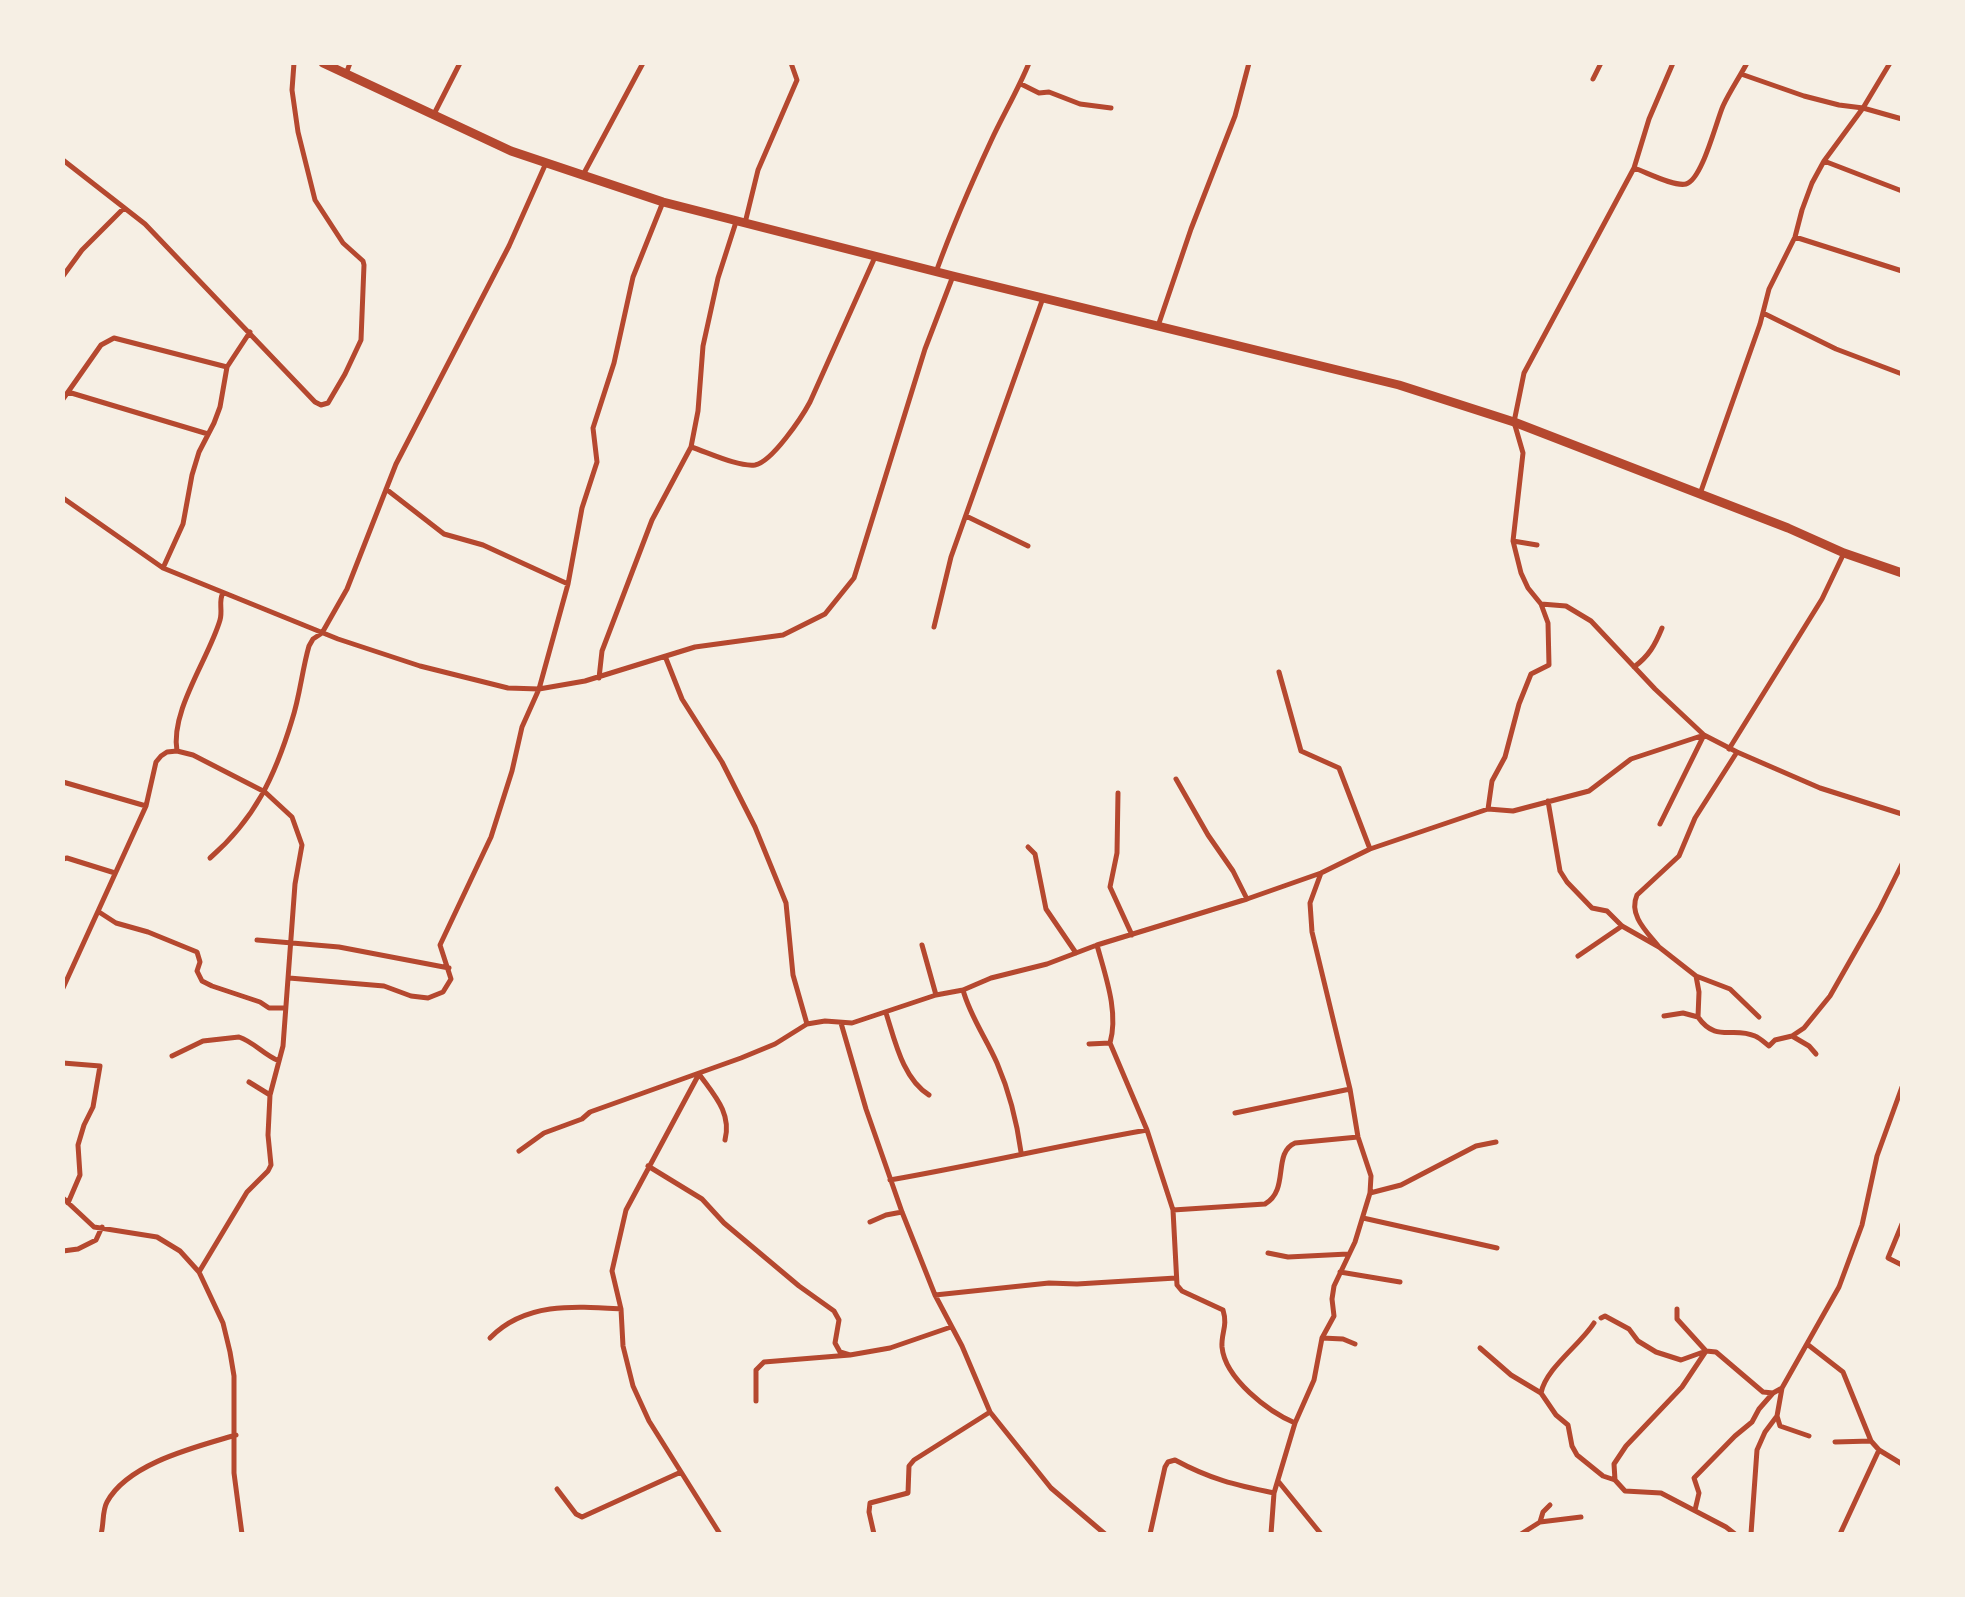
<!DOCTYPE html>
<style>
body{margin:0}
#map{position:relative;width:1965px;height:1597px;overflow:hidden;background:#f6efe4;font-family:"Alegreya Sans",sans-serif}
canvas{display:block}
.frame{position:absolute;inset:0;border:65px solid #f6efe4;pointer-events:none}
</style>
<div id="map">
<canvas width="1965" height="1597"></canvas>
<div class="frame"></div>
</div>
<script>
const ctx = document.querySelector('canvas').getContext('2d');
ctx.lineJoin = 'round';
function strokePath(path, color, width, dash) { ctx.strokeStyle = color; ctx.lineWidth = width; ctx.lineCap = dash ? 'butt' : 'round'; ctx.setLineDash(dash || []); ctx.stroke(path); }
strokePath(new Path2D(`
 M 346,74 L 350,63
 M 1741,74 L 1804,96 L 1839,105 L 1863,108 L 1902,119
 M 1593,79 L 1601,63
 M 1021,84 L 1039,93 L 1049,92 L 1080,104 L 1111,108
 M 433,116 L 460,63
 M 63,160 L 145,224 L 315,402 L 321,405 L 328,403 L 345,374 L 361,340 L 364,265 L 363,261 L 343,243 L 315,200 L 298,132 L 292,90 L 294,63
 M 1824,161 L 1902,191
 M 1634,168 C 1646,172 1674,187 1686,184 C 1702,180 1716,122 1723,106 C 1730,91 1739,78 1747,63
 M 583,175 L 643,63
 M 745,223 L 758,170 L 797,80 L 791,63
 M 1795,237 L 1902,271
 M 936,272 C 952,228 971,184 991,141 C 1003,115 1018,90 1029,63
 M 63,276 L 82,250 L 124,208
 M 1763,313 L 1836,349 L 1902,374
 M 1158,326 L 1191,229 L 1235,116 L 1249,63
 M 68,392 L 101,345 L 114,338 L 227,367
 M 63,399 L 68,392 L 208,434
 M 691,447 C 707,452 738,467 755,465 C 772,462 802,417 810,402 L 875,257
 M 386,489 L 444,534 L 483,545 L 568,584
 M 1700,494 L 1760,324 L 1769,289 L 1795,237 L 1802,210 L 1812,183 L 1824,161 L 1863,108 L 1890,63
 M 63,498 L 163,568 L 338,639 L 420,666 L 508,688 L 539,689 L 585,681 L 695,647 L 783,635 L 825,614 L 854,578 L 925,349 L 953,276
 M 966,516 L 1028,546
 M 1513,541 L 1537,545
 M 163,568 L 183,524 L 192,475 L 199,452 L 214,423 L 220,407 L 227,367 L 250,332
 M 1541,604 L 1566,606 L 1591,621 L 1655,689 L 1704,735 L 1737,752
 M 934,627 L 951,557 L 1043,298
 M 665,656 L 682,699 L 722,762 L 755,827 L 786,903 L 793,975 L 807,1024
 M 1634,667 C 1649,656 1655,645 1662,628
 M 1279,672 L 1301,751 L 1339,768 L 1370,849
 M 599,678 L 602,651 L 652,520 L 691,447 L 698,411 L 703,346 L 718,278 L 736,222
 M 1729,749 L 1822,599 L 1844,553
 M 177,751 C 170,711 209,658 220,620 C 223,610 218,601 223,593
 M 1176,779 L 1208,835 L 1233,871 L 1247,899
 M 63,782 L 146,806
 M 1118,793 L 1117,853 L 1110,887 L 1132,935
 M 1548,801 L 1560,871 L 1567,882 L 1592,908 L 1607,911 L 1622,926 L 1659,947 L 1696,976 L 1730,989 L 1759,1017
 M 1488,809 L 1492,781 L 1505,757 L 1519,704 L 1531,674 L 1549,665 L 1548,623 L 1541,604 L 1528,588 L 1521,573 L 1513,541 L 1523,453 L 1514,422 L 1524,373 L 1634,168 L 1649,119 L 1673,63
 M 1660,824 L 1704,735
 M 1028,847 L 1035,854 L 1046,909 L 1076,953
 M 210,858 C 255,819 275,776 292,720 C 300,696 302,670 309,646 L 313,639 L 322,633 L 347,589 L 396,464 L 509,246 L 546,163
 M 63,859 L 67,858 L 115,873
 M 99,912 L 116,923 L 148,932 L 197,952 L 200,962 L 197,971 L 202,981 L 212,986 L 260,1002 L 269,1008 L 284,1008
 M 257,940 L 339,947 L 449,968
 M 922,945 L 936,995
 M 1097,945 C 1105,975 1119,1012 1110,1043 L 1147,1130 L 1173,1210 L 1177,1285 L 1182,1291 L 1223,1310 C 1228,1326 1221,1333 1222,1347 C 1225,1379 1269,1412 1295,1423
 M 1659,947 C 1647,932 1628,915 1637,895 L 1679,856 L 1695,818 L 1737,752 L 1820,788 L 1902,814
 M 1578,956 L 1622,926
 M 289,978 L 384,986 L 411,996 L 428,998 L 443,992 L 451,979 L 440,945 L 491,837 L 512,771 L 522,727 L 539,689 L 568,584 L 582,508 L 597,462 L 593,428 L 614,363 L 633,277 L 663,202
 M 63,988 L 146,806 L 156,762 L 161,756 L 167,752 L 177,751 L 193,755 L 265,792 L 292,817 L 302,845 L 295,884 L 283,1046 L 270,1095 L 268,1135 L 271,1165 L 268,1171 L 247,1192 L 199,1272
 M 963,990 C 970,1016 986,1038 997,1063 C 1009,1091 1017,1123 1021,1152
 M 886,1013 C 895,1041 903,1079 929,1095
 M 1664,1016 L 1683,1013 L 1698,1017 L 1699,992 L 1696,976
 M 1698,1017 C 1716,1043 1733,1026 1755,1036 C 1760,1038 1765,1043 1769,1046 L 1775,1040 L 1792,1036 L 1804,1028 L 1830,996 L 1879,910 L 1902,864
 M 841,1023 L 866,1109 L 902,1212 L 935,1295 L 962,1346 L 990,1412 L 1051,1488 L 1105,1534
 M 1792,1036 L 1809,1046 L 1816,1054
 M 1089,1044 L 1110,1043
 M 172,1056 L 203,1041 L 239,1037 C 254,1042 264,1055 279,1061
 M 63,1063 L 100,1066 L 93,1107 L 84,1125 L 78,1145 L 80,1175 L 68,1203
 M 699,1074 L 626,1210 L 612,1271 L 621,1309 L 623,1346 L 633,1386 L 649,1421 L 720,1534
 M 699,1074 C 714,1095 732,1113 725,1140
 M 249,1082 L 270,1095
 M 1235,1113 L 1350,1089
 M 519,1151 L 544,1133 L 582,1119 L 590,1112 L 741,1058 L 775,1044 L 807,1024 L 825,1021 L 852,1023 L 936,995 L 963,990 L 991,978 L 1047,964 L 1097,945 L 1247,899 L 1321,873 L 1370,849 L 1488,809 L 1513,811 L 1589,791 L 1631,759 L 1704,735
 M 648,1166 L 702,1199 L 724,1223 L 799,1286 L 834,1311 L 839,1320 L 835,1343 L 840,1352 L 850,1355
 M 890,1180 C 976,1165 1061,1145 1147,1130
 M 1370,1193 L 1401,1185 L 1476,1146 L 1496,1142
 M 63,1198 L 94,1227 L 157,1237 L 180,1251 L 199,1272 L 223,1323 L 230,1352 L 234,1376 L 234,1473 L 242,1534
 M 1173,1210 L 1265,1204 C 1290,1190 1272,1153 1295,1143 L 1358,1137
 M 1363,1218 L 1497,1248
 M 870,1222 L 886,1215 L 902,1212
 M 1902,1224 L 1888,1258 L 1902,1265
 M 63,1251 L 78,1249 L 96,1240 L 102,1227
 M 1268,1253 L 1288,1257 L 1348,1254
 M 1340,1272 L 1400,1282
 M 935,1295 L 1049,1283 L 1077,1284 L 1176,1278
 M 1601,1318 L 1605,1316 L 1629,1329 L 1638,1341 L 1656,1352 L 1681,1360 L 1706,1351 L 1677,1319 L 1677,1309
 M 1594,1323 C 1580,1345 1546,1368 1541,1393 L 1556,1415 L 1568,1425 L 1572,1446 L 1577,1455 L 1603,1476 L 1615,1480
 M 490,1338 C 525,1302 575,1306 621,1309
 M 1322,1338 L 1343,1339 L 1355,1344
 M 1807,1344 L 1843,1372 L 1871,1441 L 1879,1450 L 1902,1464
 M 1480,1348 L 1511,1375 L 1541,1393
 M 756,1401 L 756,1370 L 764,1362 L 850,1355 L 890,1348 L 951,1327
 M 1809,1436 L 1780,1426 L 1777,1416 L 1782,1388 L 1839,1287 L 1862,1225 L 1877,1156 L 1902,1087
 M 1835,1442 L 1871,1441
 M 1278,1481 L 1321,1534
 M 557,1489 L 576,1514 L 582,1517 L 681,1472
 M 1695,1510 L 1699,1493 L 1694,1478 L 1735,1436 L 1752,1422 L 1759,1409 L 1773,1393
 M 1540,1522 L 1543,1512 L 1550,1505
 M 101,1534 C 104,1524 102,1511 107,1502 C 128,1463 196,1447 236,1435
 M 874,1534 L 869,1512 L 870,1503 L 908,1493 L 909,1466 L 914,1460 L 990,1412
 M 1150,1534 L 1165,1467 L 1168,1462 L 1175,1460 C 1210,1479 1235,1485 1274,1493
 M 1271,1534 L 1274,1493 L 1295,1423 L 1314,1380 L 1322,1338 L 1334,1316 L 1332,1299 L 1334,1286 L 1355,1242 L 1370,1193 L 1371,1176 L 1358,1137 L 1350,1089 L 1312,932 L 1310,903 L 1321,873
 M 1521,1534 L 1540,1522 L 1581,1517
 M 1735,1534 L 1726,1527 L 1661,1493 L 1625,1491 L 1615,1480 L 1614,1464 L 1626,1446 L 1682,1387 L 1706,1351 L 1716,1352 L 1763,1392 L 1773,1393 L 1782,1388
 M 1751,1534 L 1757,1450 L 1765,1432 L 1777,1416
 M 1840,1534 L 1879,1450`), '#b5482f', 5);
strokePath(new Path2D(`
 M 323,63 L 511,151 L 663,202 L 953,276 L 1399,385 L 1514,422 L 1788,528 L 1844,553 L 1902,573`), '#b5482f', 9);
</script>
